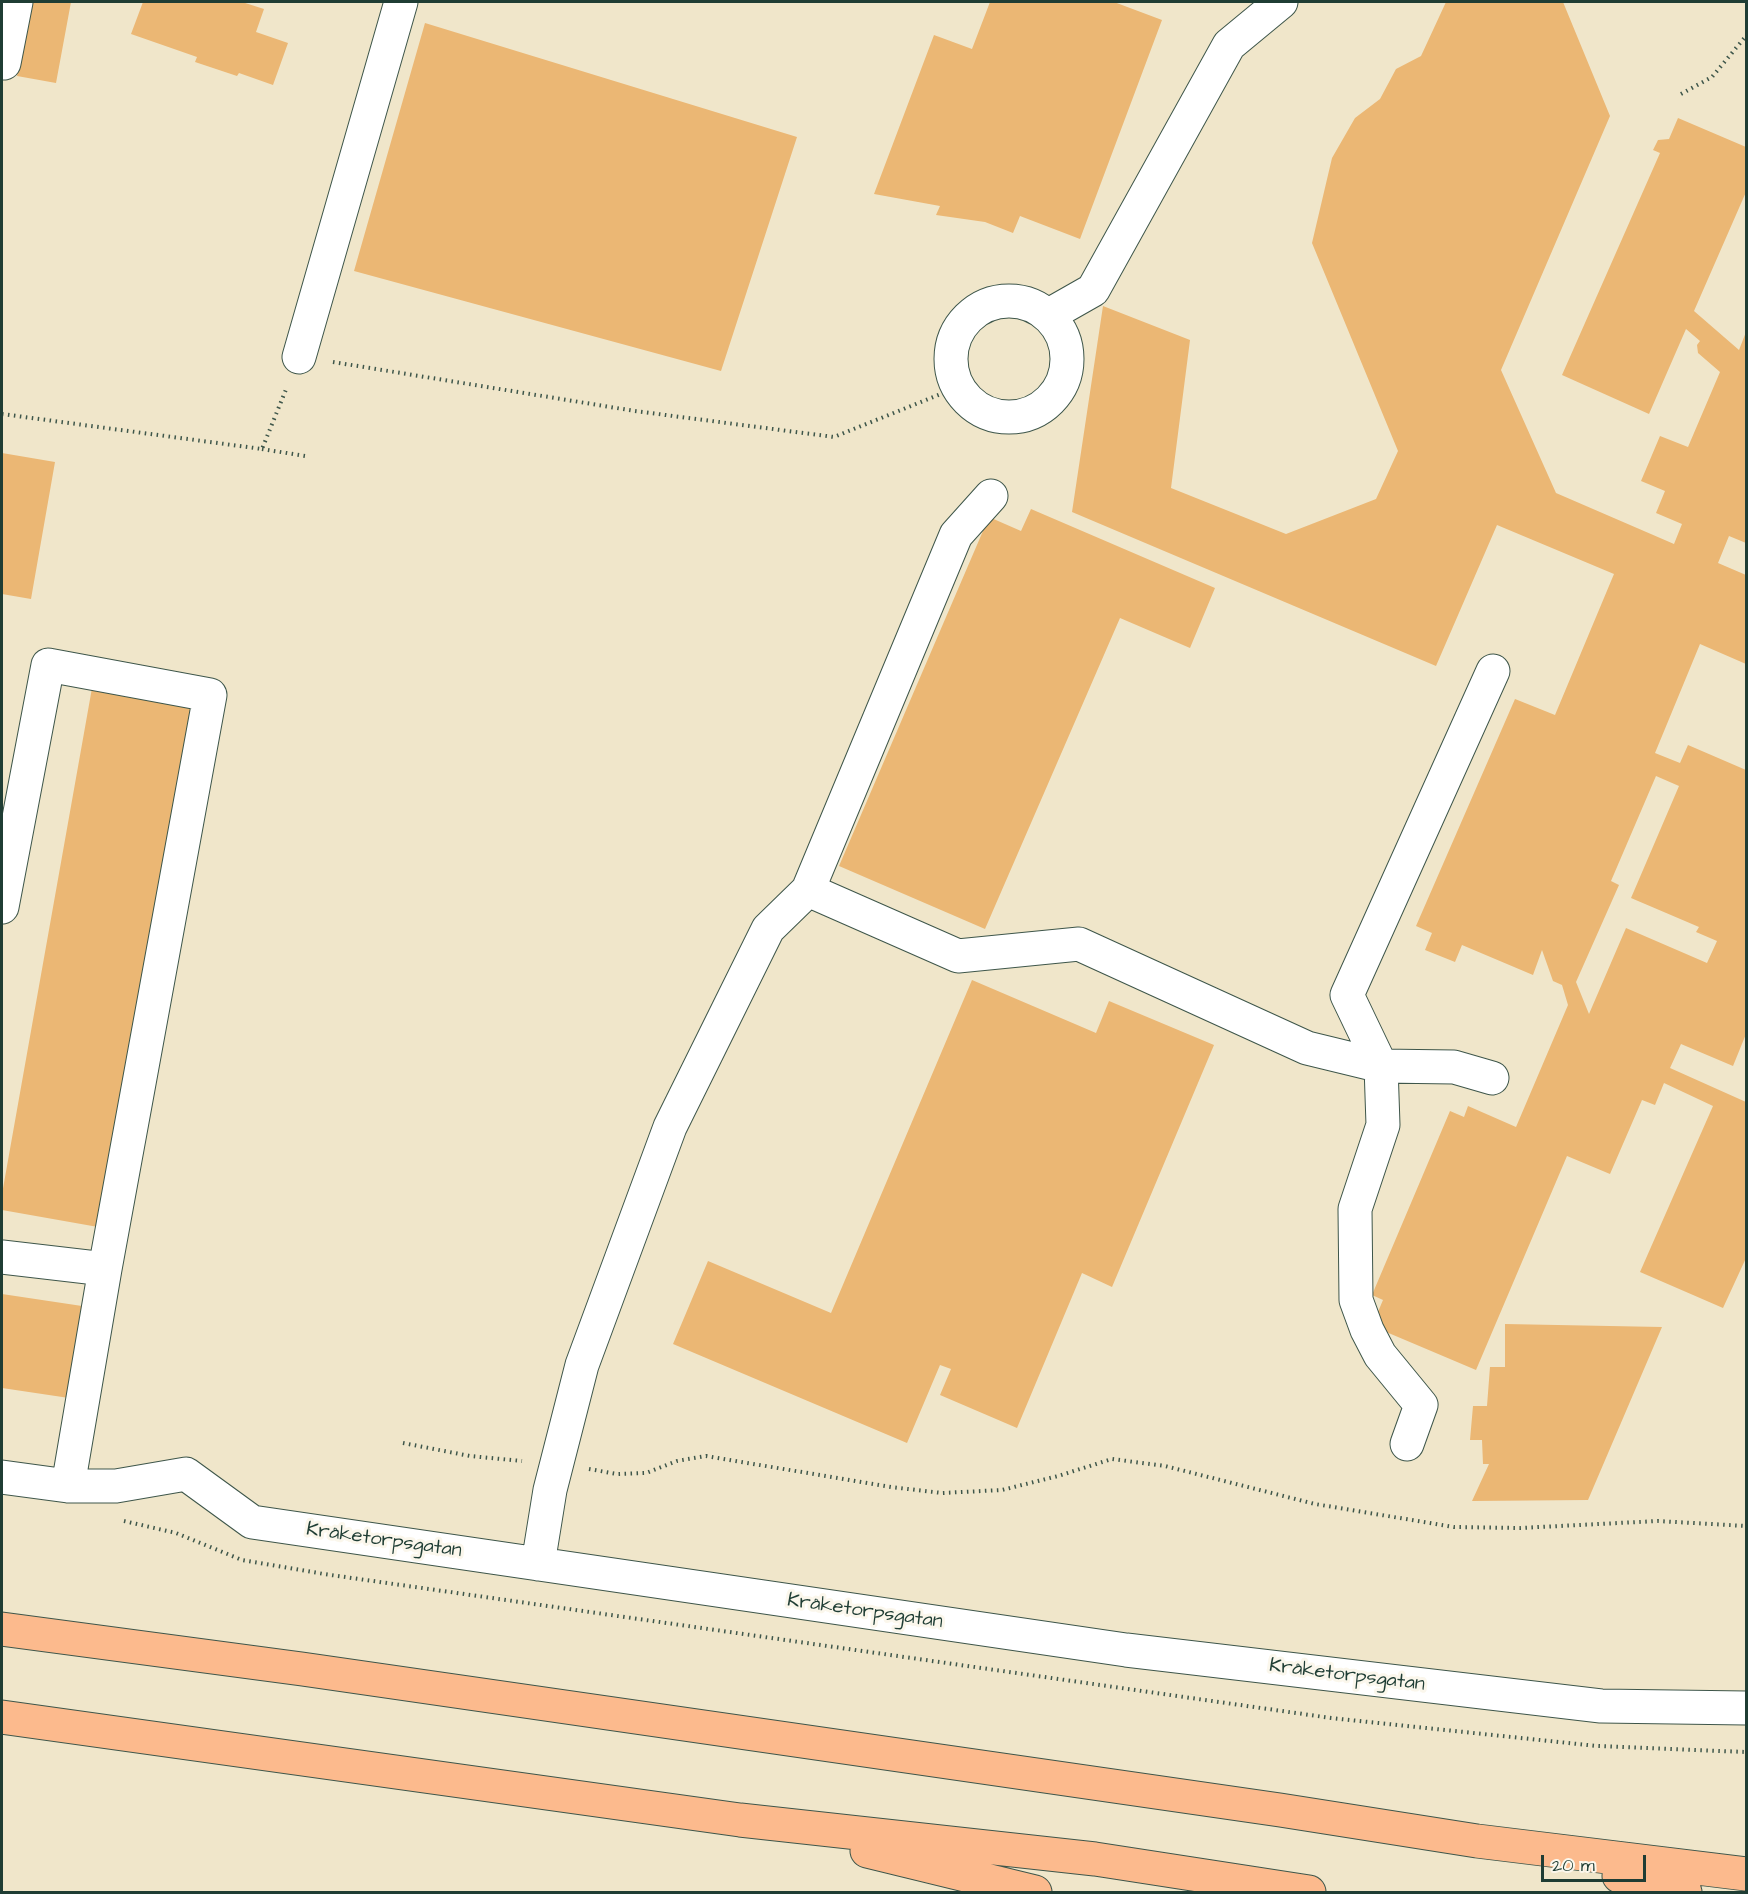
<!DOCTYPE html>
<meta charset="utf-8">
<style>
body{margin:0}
#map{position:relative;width:1748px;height:1894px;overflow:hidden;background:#f0e6ca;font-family:"Architects Daughter",sans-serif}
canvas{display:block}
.frame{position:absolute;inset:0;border:3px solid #1f3d34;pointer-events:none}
.scale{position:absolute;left:1541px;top:1855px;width:105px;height:27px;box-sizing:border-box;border:3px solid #1f3d34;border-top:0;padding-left:8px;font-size:18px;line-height:21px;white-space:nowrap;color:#1f3d34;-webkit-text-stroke:4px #fbf7ec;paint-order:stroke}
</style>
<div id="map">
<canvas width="1748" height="1894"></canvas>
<div class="frame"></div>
<div class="scale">20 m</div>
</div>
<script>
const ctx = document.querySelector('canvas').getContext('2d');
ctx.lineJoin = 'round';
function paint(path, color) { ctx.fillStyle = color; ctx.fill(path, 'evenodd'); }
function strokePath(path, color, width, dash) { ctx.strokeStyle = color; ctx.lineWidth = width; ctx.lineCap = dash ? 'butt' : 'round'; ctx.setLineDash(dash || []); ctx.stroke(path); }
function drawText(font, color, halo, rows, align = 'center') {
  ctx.font = font + ' "Architects Daughter",sans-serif'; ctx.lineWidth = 6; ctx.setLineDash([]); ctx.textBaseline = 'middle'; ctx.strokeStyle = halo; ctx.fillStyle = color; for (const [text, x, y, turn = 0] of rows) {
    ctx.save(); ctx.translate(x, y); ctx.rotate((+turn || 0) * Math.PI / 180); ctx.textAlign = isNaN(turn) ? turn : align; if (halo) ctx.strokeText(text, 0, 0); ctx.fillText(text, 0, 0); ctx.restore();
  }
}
paint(new Path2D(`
 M 30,2 L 71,2 L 56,83 L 17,76 Z
 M 143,2 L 242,2 L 264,9 L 256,32 L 288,43 L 273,85 L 239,73 L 237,76 L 195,62 L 197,57 L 131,34 Z
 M 990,2 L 1114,2 L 1162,20 L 1080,239 L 1020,216 L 1013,233 L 985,222 L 936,215 L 940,206 L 874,194 L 934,35 L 972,49 Z
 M 1446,2 L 1563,2 L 1610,116 L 1501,370 L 1556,493 L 1674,544 L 1682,524 L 1656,513 L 1665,491 L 1641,481 L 1660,436 L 1688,447 L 1720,372 L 1698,353 L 1697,345 L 1700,341 L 1686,329 L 1649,414 L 1562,375 L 1660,153 L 1653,150 L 1658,140 L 1669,139 L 1678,118 L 1746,147 L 1746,192 L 1694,311 L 1739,350 L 1746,332 L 1746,543 L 1729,536 L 1718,563 L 1746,575 L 1746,664 L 1700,644 L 1655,753 L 1680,763 L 1688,745 L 1746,770 L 1746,1034 L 1733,1066 L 1681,1044 L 1670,1068 L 1746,1102 L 1746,1258 L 1723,1308 L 1640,1272 L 1713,1106 L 1664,1083 L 1655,1105 L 1642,1100 L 1610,1174 L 1567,1156 L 1476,1370 L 1372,1326 L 1383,1300 L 1372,1295 L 1450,1111 L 1464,1117 L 1468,1106 L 1516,1127 L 1568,1005 L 1562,985 L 1553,981 L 1542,950 L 1533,975 L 1462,945 L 1455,962 L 1425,950 L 1432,933 L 1416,926 L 1515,699 L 1555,715 L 1614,574 L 1497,525 L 1436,666 L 1072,512 L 1103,306 L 1190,340 L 1171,488 L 1286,534 L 1376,499 L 1398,451 L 1312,243 L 1332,158 L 1355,118 L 1380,99 L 1396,69 L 1421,56 ZM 1656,776 L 1679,786 L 1631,898 L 1699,927 L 1696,932 L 1717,941 L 1707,963 L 1626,928 L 1589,1014 L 1576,982 L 1619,885 L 1611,881 Z
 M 425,23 L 797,137 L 721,371 L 354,271 Z
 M 2,453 L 55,462 L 31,599 L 2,594 Z
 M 1031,509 L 1215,588 L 1190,648 L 1120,618 L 985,929 L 839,866 L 989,517 L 1021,531 Z
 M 92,688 L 192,706 L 98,1227 L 2,1210 L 2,1194 Z
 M 972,980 L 1096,1033 L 1109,1001 L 1214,1045 L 1112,1287 L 1082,1273 L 1017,1428 L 940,1395 L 951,1369 L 940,1365 L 907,1443 L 673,1344 L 708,1261 L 831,1313 Z
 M 2,1294 L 82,1306 L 69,1398 L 2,1388 Z
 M 1505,1324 L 1662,1327 L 1588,1500 L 1472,1501 L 1489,1464 L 1483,1464 L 1482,1440 L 1470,1440 L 1473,1406 L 1487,1406 L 1490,1367 L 1505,1367 Z`), '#ebb774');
const minor = new Path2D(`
 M 4,63 L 16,2
 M951 359a58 58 0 1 1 116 0a58 58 0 1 1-116 0Z
 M 1049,315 L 1093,290 L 1229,45 L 1281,2
 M 299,357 L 401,2
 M 808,890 L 958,956 L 1079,944 L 1307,1048 L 1381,1066 L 1454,1067 L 1492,1078
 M 2,907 L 48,665 L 210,695 L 105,1269
 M 2,1257 L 105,1269 L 68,1486
 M 1407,1444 L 1421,1405 L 1380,1355 L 1367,1330 L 1356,1300 L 1355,1209 L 1383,1125 L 1381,1066 L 1347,995 L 1493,671
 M 2,1477 L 68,1486 L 116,1486 L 186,1474 L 252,1522 L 1126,1650 L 1601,1706 L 1746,1708
 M 538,1564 L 550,1490 L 582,1365 L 670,1127 L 768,929 L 808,890 L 956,535 L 991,496`);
const highway = new Path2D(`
 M 2,1629 L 302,1669 L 1280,1810 L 1477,1841 L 1746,1874
 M 2,1717 L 740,1820 L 1095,1859 L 1309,1892
 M 867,1851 L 1035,1892
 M 1619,1876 L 1685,1892`);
strokePath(minor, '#3e564a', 35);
strokePath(highway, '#3e564a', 35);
strokePath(new Path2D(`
 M 1681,94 L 1712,77 L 1746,36
 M 333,362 L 635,411 L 834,437 L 958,387
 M 2,414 L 262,449 L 287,387
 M 262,449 L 305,456
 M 403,1443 L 470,1456 L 522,1461
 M 589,1469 L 617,1474 L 646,1473 L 677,1461 L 706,1456 L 891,1487 L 942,1493 L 1002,1490 L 1058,1476 L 1112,1459 L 1165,1466 L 1315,1504 L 1454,1527 L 1520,1528 L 1658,1521 L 1746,1526
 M 124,1521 L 176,1533 L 242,1560 L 324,1574 L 1331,1718 L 1597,1746 L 1746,1752`), '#3e564a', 4, [1.5, 4.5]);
strokePath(minor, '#fff', 33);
strokePath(highway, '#fcba8d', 33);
drawText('20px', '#1f3d34', '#fbf7ec', [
 ["Kråketorpsgatan",384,1541,8],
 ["Kråketorpsgatan",865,1612,8],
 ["Kråketorpsgatan",1347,1676,7]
]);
</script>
